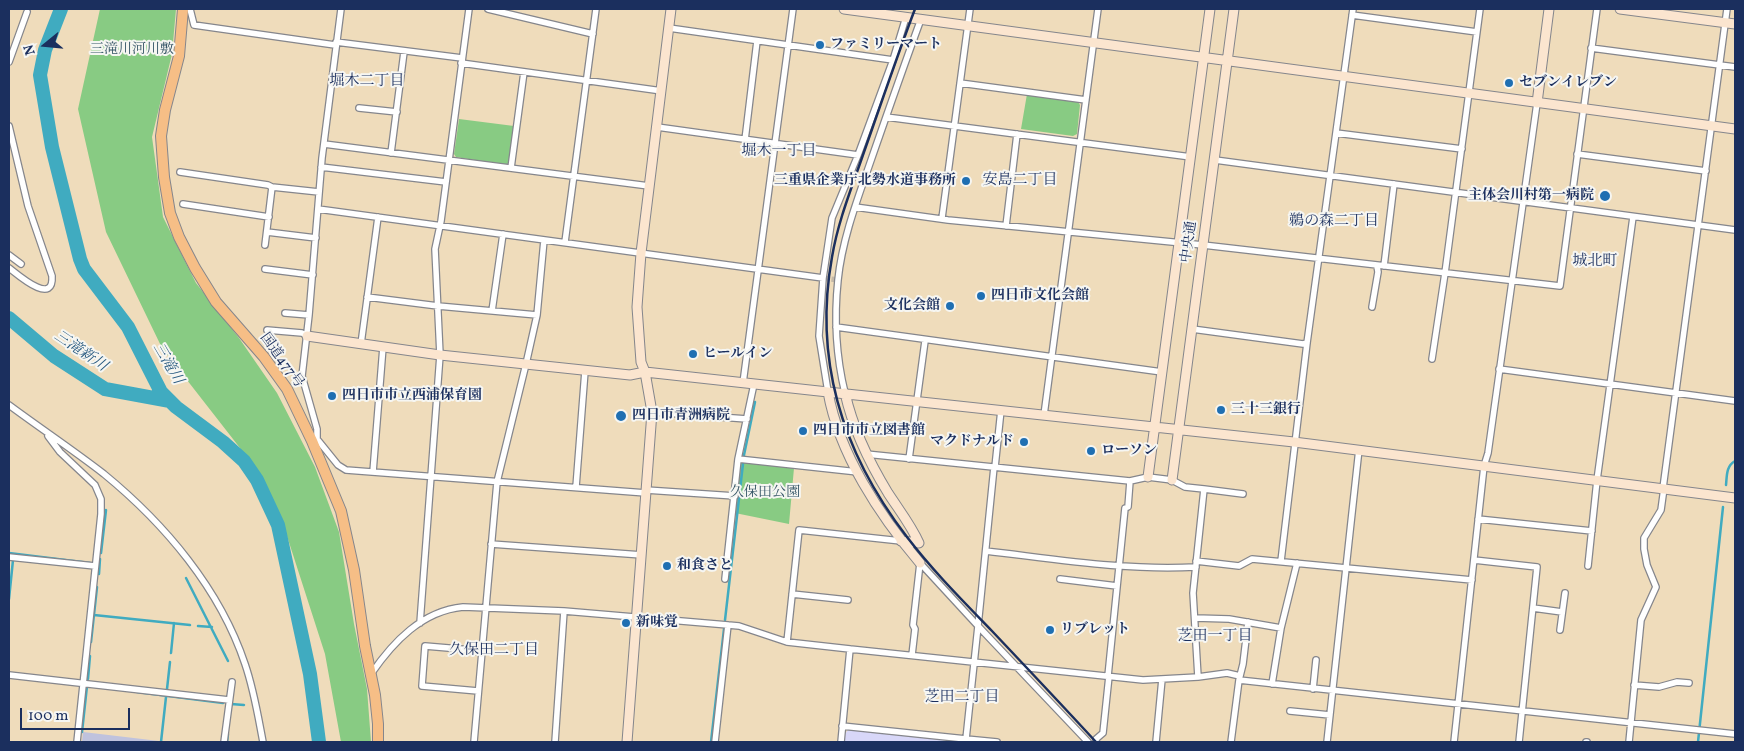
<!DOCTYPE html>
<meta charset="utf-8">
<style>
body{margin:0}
#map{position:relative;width:1744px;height:751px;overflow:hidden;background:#efdcbb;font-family:Vollkorn,serif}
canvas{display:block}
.frame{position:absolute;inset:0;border:10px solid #1b2f5e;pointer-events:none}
.north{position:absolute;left:20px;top:20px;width:50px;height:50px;-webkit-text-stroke:4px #f6f6f2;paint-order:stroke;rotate:253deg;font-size:14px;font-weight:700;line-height:20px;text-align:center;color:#1b2f5e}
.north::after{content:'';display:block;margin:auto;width:18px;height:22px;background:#1b2f5e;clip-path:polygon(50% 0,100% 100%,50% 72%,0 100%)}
.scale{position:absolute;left:20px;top:708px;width:110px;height:22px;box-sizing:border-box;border:2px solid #1b2f5e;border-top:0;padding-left:6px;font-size:15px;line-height:18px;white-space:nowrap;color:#1b2f5e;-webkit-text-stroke:4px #f6f6f2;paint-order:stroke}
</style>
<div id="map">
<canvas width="1744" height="751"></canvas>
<div class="frame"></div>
<div class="north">N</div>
<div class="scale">100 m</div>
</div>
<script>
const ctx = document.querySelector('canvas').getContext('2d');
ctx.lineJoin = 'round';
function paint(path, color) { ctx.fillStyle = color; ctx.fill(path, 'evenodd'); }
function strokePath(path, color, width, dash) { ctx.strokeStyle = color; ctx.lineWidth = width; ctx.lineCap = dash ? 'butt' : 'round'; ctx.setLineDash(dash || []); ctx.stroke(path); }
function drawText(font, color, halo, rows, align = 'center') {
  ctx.font = font + ' Vollkorn,"Noto Serif JP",serif'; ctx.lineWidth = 4; ctx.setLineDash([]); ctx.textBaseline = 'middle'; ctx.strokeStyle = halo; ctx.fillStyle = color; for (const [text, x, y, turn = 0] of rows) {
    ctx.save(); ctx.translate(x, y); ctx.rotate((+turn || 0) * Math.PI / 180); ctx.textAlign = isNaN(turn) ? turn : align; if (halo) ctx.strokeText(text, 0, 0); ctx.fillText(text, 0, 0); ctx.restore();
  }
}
paint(new Path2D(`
 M 848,730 L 960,742 L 843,742 L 844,735 Z`), '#d8d7f8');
paint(new Path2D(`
 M 83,732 L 159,741 L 159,742 L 82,742 Z`), '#bfc2dd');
paint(new Path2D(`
 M 100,9 L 176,9 L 172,54 L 152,137 L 163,217 L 196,283 L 239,338 L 277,393 L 315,467 L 339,532 L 354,624 L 367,689 L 371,742 L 341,742 L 325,654 L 286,533 L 240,448 L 162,348 L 106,232 L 78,109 Z
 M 1027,94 L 1078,102 L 1080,105 L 1077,134 L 1073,136 L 1021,129 Z
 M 459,119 L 514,126 L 509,162 L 506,165 L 456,157 L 454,154 Z
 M 745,462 L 794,468 L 789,524 L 735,513 L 741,463 Z`), '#88cb83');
strokePath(new Path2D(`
 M 1726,485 C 1727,476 1726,466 1735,461
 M 9,553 L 90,563
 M 101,553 L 106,510
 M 99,574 L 100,559
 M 186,578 L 228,661
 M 9,599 L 13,560
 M 94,615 L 190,625
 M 725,620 L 744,455 L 755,402
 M 198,626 L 212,627
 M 91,642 L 97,587
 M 171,653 L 174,623
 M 88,679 L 90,656
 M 167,689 L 170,662
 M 137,692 L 223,703
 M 231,706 L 231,704 L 244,705
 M 82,732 L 87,686 L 89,687
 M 161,742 L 166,697
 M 227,742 L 228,734
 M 711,742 L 724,629
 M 1698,742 L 1723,507`), '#40abc0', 2.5);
strokePath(new Path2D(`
 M 61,9 L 45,50 L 40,75 L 52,147 L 80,259 L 84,269 L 128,327 L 161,392 L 176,407 L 223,442 L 244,461 L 257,480 L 278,525 L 310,674 L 319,742
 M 9,318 L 54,356 L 105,389 L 170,401`), '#40abc0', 14);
strokePath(new Path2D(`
 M 823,278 L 838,280`), '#c5b9a8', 5.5, [5.5, 3]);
const street = new Path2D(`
 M 190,9 L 194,25 L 335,45
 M 488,9 L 593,34
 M 1352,15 L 1477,32
 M 669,28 L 893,60
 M 336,42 L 462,58
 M 1591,48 L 1735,67
 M 9,62 L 27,12
 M 461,63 L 662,91
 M 960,83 L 1086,100
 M 359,108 L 397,112
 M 886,117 L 1191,157
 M 9,126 L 28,206 L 52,276 C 54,307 17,274 9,268
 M 657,127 L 858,155
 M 1336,133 L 1462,149
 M 745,140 L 757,41
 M 324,144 L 649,186
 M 391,153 L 404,52
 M 1577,154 L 1706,171
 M 1215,160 L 1735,230
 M 321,167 L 446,182
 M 511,168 L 524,72
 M 180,172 L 268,185 L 272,187
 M 183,204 L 269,217
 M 855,207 L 948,220 L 1203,245 L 1560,286 L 1597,9
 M 318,209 L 823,278
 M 942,218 L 970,9
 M 1006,226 L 1017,134
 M 267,232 L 316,238
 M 565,242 L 596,9
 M 265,245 L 272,187 L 319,192
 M 9,255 L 21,264
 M 1384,266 L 1394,184
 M 265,269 L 313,275
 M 367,297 L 438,306 L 537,315
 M 1372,307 L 1378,272 L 1377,266
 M 492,311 L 503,234
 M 285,313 L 309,315
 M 836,327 L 1162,372
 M 1192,329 L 1303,344 L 1307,343
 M 267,330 L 302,333 L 307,336
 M 361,344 L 378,217
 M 1432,359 L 1445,273 L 1480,9
 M 1499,369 L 1735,401
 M 743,383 L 793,9
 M 828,392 L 819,336 L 823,278 L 832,218 L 858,155 L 893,60 L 906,17
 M 845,393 C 836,356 834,318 838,280 C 842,241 856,203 869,166 C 886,117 903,68 921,19
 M 9,405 C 40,428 73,450 104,474 C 165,524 220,589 245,664 C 254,690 258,716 263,742
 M 652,412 L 747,419
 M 1044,415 L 1098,9
 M 48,436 L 60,452 L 95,485 L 101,499 L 101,514 L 77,742
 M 317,439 L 338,465 L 346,470 L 646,493
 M 312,441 L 317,439 L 317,429 L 302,376 L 309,315 L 322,158 L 341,9
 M 866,454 L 1130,481 L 1148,477 L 1172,480 L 1185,487 L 1204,489 L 1193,593 L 1198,677
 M 738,459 L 858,472
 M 909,459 L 925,341
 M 994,467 L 978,626 L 1088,742
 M 995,467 L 1001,410
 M 373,472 L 383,347
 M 431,476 L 440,355 L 435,249 L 441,221 L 469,9
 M 576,487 L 585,371
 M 1663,488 L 1727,9
 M 1204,489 L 1243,494
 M 646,490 L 735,496
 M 1478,519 L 1592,531
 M 491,544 L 642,555
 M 986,551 C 1055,559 1126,571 1196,567
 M 9,557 L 95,566
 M 1474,560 L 1537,567 L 1519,742
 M 1196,561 L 1239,566 L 1252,559 L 1472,580
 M 1281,561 L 1307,343 L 1353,9
 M 1588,566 L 1597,480 L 1633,217
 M 725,579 L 738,459 L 754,384
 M 1060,579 L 1117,586
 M 792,594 L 848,600
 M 1533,608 L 1562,612
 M 1195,618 L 1229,619 L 1281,628
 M 420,623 L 431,476
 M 1560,630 L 1565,593
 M 787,642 L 799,530 L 901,541
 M 912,655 L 915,629 L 913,625 L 920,563 L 978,626 L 966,739 L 997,742
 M 371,674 C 393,642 422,611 463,607 L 564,611 L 728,625 L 739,626 L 787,642 L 850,649
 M 9,675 L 229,700
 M 1108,676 L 1125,508 L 1128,507 L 1130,481
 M 1240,676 L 1243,664 L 1248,622
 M 1272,684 L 1281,628 L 1297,563
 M 1634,685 L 1659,687 L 1677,682 L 1689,683
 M 1313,689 L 1316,660
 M 478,691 L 422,686 L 425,646 L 472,650 L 481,653
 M 1290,711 L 1330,715
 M 842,726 L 966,739
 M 224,742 L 232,682
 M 474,742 L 497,482 L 526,364 L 537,315 L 544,240
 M 555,742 L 564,611
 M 715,742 L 728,625
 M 841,742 L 850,649 L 1143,680 L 1198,677 L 1227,673 L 1240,676 L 1239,680 L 1735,734
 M 1096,742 L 1096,739 L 1103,733 L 1109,676
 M 1156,742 L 1162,679
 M 1231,742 L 1239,680
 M 1327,742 L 1359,449
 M 1454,742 L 1484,466 L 1488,453 L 1537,103
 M 1586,742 L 1587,742
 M 1629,742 L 1641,620 L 1656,587 L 1647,565 L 1644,549 L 1644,538 L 1661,510 L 1664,488`);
const secondary = new Path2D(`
 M 844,9 L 1735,129
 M 1620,9 L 1735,24
 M 1537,103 L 1549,9
 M 307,336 L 440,355 L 630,375 L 645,372 L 828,392 C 839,454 880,516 920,563
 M 828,392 L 1294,442 L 1735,498
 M 845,393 C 853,429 869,462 888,493 C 899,510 911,525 919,543 L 901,541
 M 1148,477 L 1210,9
 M 1172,480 L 1234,9
 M 627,742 L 652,412 L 645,372 L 641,362 L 637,307 L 641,253 L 671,9`);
const highway = new Path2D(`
 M 183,9 L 179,56 L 165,110 L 161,136 L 164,177 L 170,213 L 179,237 L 195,268 L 216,302 L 264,357 L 287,389 L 312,441 L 341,511 L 354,570 L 365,646 L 375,695 L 378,724 L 378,742`);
strokePath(street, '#85868c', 8);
strokePath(secondary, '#85868c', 11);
strokePath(highway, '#85868c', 12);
strokePath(street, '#fff', 5.5);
strokePath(secondary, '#fbe5cf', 9);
strokePath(highway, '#f6be86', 10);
strokePath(new Path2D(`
 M 915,9 C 897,56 881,104 864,152 C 852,187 838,221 832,257 C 813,362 843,454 907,537 C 933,571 963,601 992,631 C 1027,668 1062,705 1096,742`), '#1b2f5e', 2.5);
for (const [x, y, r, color] of [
 [820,45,5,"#1f6fb2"],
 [1509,83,5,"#1f6fb2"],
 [966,181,5,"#1f6fb2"],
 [1605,196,6,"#1f6fb2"],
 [981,296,5,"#1f6fb2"],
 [950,306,5,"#1f6fb2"],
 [693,354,5,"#1f6fb2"],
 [332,396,5,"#1f6fb2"],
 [1221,410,5,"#1f6fb2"],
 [621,416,6,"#1f6fb2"],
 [803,431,5,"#1f6fb2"],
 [1024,442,5,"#1f6fb2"],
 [1091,451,5,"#1f6fb2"],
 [667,566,5,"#1f6fb2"],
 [626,623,5,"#1f6fb2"],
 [1050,630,5,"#1f6fb2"]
]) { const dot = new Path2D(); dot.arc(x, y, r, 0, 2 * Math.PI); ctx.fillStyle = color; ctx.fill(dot); strokePath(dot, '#f6f6f2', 2); }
drawText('bold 14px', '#1b2f5e', '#f6f6f2', [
 ["ファミリーマート",830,45],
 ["セブンイレブン",1519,83],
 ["三重県企業庁北勢水道事務所",956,181,"right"],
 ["主体会川村第一病院",1594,196,"right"],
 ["四日市文化会館",991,296],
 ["文化会館",940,306,"right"],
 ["ヒールイン",703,354],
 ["四日市市立西浦保育園",342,396],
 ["三十三銀行",1231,410],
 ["四日市青洲病院",632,416],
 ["四日市市立図書館",813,431],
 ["マクドナルド",1014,442,"right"],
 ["ローソン",1101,451],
 ["和食さと",677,566],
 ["新味覚",636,623],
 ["リブレット",1060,630]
], 'left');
drawText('14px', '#365667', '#f6f6f2', [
 ["三滝川河川敷",132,50],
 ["久保田公園",765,493]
]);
drawText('14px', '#1b2f5e', '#f6f6f2', [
 ["中央通",1190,242,-82],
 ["国道477号",281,361,54]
]);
drawText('15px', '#1b2f5e', '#f6f6f2', [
 ["堀木二丁目",367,82],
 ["堀木一丁目",779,152],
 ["安島二丁目",1020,181],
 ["鵜の森二丁目",1334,222],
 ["城北町",1595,262],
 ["芝田一丁目",1215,637],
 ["久保田二丁目",494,651],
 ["芝田二丁目",962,698]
]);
drawText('italic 15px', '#285a80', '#f6f6f2', [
 ["三滝新川",80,352,34],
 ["三滝川",167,364,60]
]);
</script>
